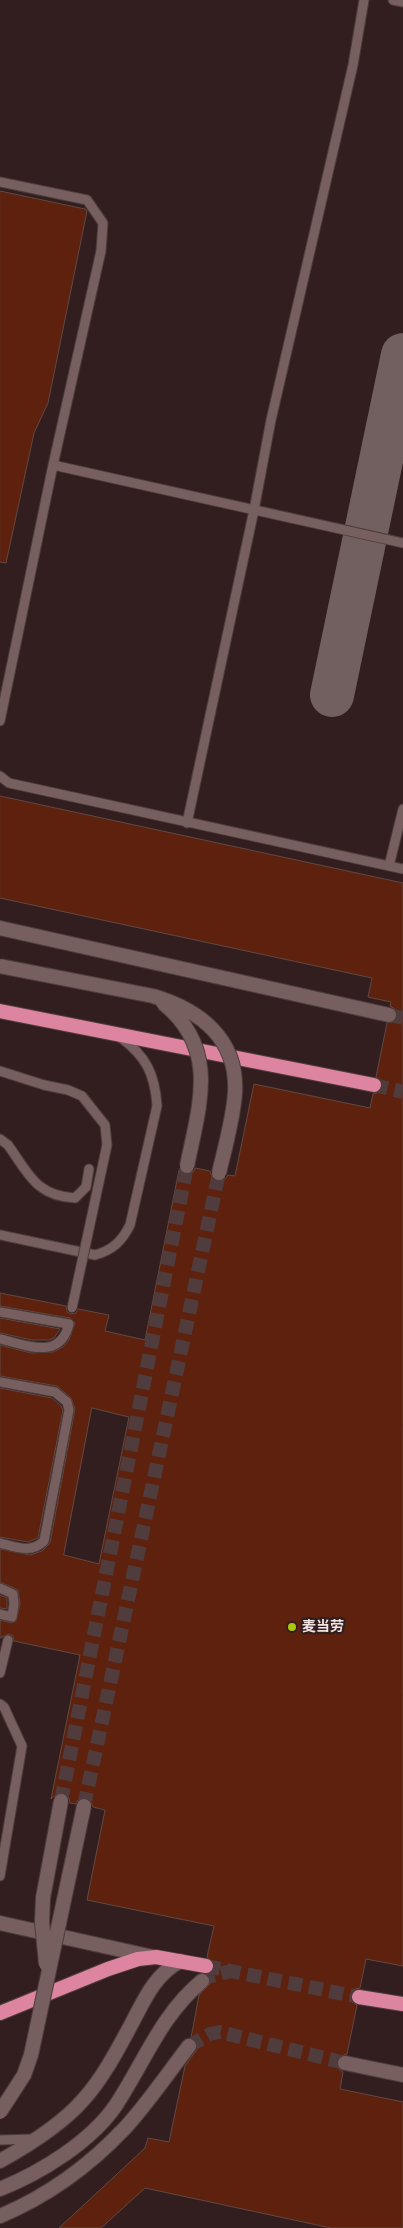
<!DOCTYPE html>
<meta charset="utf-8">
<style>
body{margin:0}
canvas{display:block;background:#331e1f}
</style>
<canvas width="403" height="2228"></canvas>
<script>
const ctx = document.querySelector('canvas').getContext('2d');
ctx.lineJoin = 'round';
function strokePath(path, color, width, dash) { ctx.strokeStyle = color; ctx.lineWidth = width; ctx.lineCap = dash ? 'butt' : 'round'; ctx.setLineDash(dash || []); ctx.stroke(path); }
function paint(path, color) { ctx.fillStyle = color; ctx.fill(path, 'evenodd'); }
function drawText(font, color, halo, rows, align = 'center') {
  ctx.font = font + ' "DM Sans","Noto Sans SC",sans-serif'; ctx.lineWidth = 4.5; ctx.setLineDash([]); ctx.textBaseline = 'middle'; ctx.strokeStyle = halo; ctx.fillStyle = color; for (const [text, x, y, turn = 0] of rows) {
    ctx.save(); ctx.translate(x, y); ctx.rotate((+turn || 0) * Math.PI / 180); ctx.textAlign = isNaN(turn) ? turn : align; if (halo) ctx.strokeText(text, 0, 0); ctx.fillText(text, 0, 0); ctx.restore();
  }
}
strokePath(new Path2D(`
 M 332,695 L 403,355`), '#726060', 44);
const building = new Path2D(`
 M 0,191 L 85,209 L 87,211 L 48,403 L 34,433 L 6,563 L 0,562 Z
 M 0,796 L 403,883 L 403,1966 L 366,1959 L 360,1988 L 355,1989 L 350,1995 L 351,2001 L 357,2005 L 347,2054 L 339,2057 L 336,2062 L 339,2069 L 343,2072 L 340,2089 L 403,2102 L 403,2228 L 331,2228 L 145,2188 L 101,2228 L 59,2228 L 145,2148 L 148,2138 L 169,2142 L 185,2066 L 198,2048 L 197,2042 L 191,2038 L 199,1995 L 210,1984 L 210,1979 L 208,1974 L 214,1968 L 214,1963 L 207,1957 L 214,1926 L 87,1900 L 105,1810 L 93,1807 L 90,1800 L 85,1797 L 78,1800 L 76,1804 L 70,1803 L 69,1798 L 63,1793 L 58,1793 L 51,1799 L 80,1655 L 14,1641 L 13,1636 L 9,1634 L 0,1638 L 0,1620 L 11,1623 L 16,1621 L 20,1604 L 18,1590 L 0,1582 L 0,1549 L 30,1555 L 42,1551 L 50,1543 L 75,1409 L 71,1398 L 57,1386 L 0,1376 L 0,1345 L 31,1353 L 53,1352 L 63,1347 L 69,1340 L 75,1323 L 70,1318 L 0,1306 L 0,1293 L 66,1306 L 67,1312 L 71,1314 L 76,1313 L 78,1309 L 109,1315 L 105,1331 L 145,1340 L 179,1170 L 186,1175 L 193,1172 L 195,1168 L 210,1171 L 213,1179 L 217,1182 L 225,1179 L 228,1175 L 235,1176 L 254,1084 L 370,1108 L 373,1094 L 377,1093 L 382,1087 L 382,1082 L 376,1077 L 387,1023 L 395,1021 L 398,1016 L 395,1009 L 390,1006 L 391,1002 L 368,997 L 372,978 L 0,898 ZM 92,1408 L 129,1417 L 99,1564 L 64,1555 Z
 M 0,1318 L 60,1329 L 54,1338 L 49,1340 L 32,1340 L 0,1333 Z
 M 0,1388 L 52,1398 L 61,1406 L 63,1410 L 38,1538 L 28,1542 L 0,1537 Z
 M 0,1595 L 7,1598 L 7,1609 L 0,1608 Z`);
paint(building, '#5d210d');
strokePath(building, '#604942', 1);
strokePath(new Path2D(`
 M 389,1015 L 403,1018
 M 61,1801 L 187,1166
 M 84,1806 L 219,1173
 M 202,1981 L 207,1977 L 231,1971
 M 189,2046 L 210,2034 L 220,2032 L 345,2063`), '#503c3c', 14, [14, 7]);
strokePath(new Path2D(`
 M 374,1085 L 403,1092
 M 206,1966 L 359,1997`), '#503c3c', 14, [14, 7]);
const service = new Path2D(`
 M 393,0 L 403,2
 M 0,182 L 87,200 L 103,223 L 101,251 L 53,465 L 403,543
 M 0,721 L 53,465
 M 0,776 L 9,783 L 403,869
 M 187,823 L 254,510 L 271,420 L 353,65 L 364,0
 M 389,866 L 403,809
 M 0,1071 L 44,1085
 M 0,1139 L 8,1145 C 29,1174 36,1196 75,1198 L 86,1187 L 89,1169
 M 0,1235 L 95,1255 C 113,1250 122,1241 130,1225 L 157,1106 C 155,1074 146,1056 120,1037
 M 0,1312 L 69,1324 C 60,1361 27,1345 0,1339
 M 0,1382 L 55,1392 L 67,1402 L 69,1410 L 44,1541 C 31,1554 16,1547 0,1543
 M 0,1588 L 13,1594 L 14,1604 L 12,1617 L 0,1614
 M 0,1673 L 8,1640
 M 0,1704 L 4,1707 L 22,1746 L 0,1876
 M 0,2140 L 34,2139`);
const tertiary = new Path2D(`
 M 0,928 L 389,1015
 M 0,1923 L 153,1957
 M 345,2063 L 403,2075
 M 0,2161 C 27,2146 63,2123 83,2100 C 103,2078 118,2049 132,2023 C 145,1998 155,1975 180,1961
 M 0,2189 C 40,2173 91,2142 116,2105 C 145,2061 161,2015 202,1981
 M 0,2216 C 48,2196 89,2166 125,2128 C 148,2103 168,2073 189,2046`);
const trunk = new Path2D(`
 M 0,1011 L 374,1085
 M 359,1997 L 403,2004
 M 0,2013 L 108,1969 L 138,1959 L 156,1957 L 206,1966`);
strokePath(service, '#4e3d3d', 11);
strokePath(tertiary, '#4e3d3d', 16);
strokePath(trunk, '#4e3d3d', 16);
strokePath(service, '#785f5f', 9);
strokePath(tertiary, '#785f5f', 14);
strokePath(trunk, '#dd84a0', 14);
const serviceBridge = new Path2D(`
 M 44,1085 L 68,1090 L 82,1096 L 105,1125 L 107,1145 L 72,1308`);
const tertiaryBridge = new Path2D(`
 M 0,966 L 153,996 C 200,1010 238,1039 235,1093 C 233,1120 225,1147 219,1173
 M 163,1003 C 220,1049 199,1106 187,1166
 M 46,1964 L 42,1922 L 43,1898 L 61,1801
 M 0,2112 L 24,2075 L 31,2055 L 84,1806`);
strokePath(serviceBridge, '#4e3d3d', 11, []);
strokePath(tertiaryBridge, '#4e3d3d', 16, []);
strokePath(serviceBridge, '#785f5f', 9);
strokePath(tertiaryBridge, '#785f5f', 14);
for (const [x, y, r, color] of [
 [292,1627,5,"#adc610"]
]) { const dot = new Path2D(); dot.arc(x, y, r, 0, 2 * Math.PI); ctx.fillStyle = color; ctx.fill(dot); strokePath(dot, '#331e1f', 2); }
drawText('bold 14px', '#f2e3e3', '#331e1f', [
 ["麦当劳",302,1627]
], 'left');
</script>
